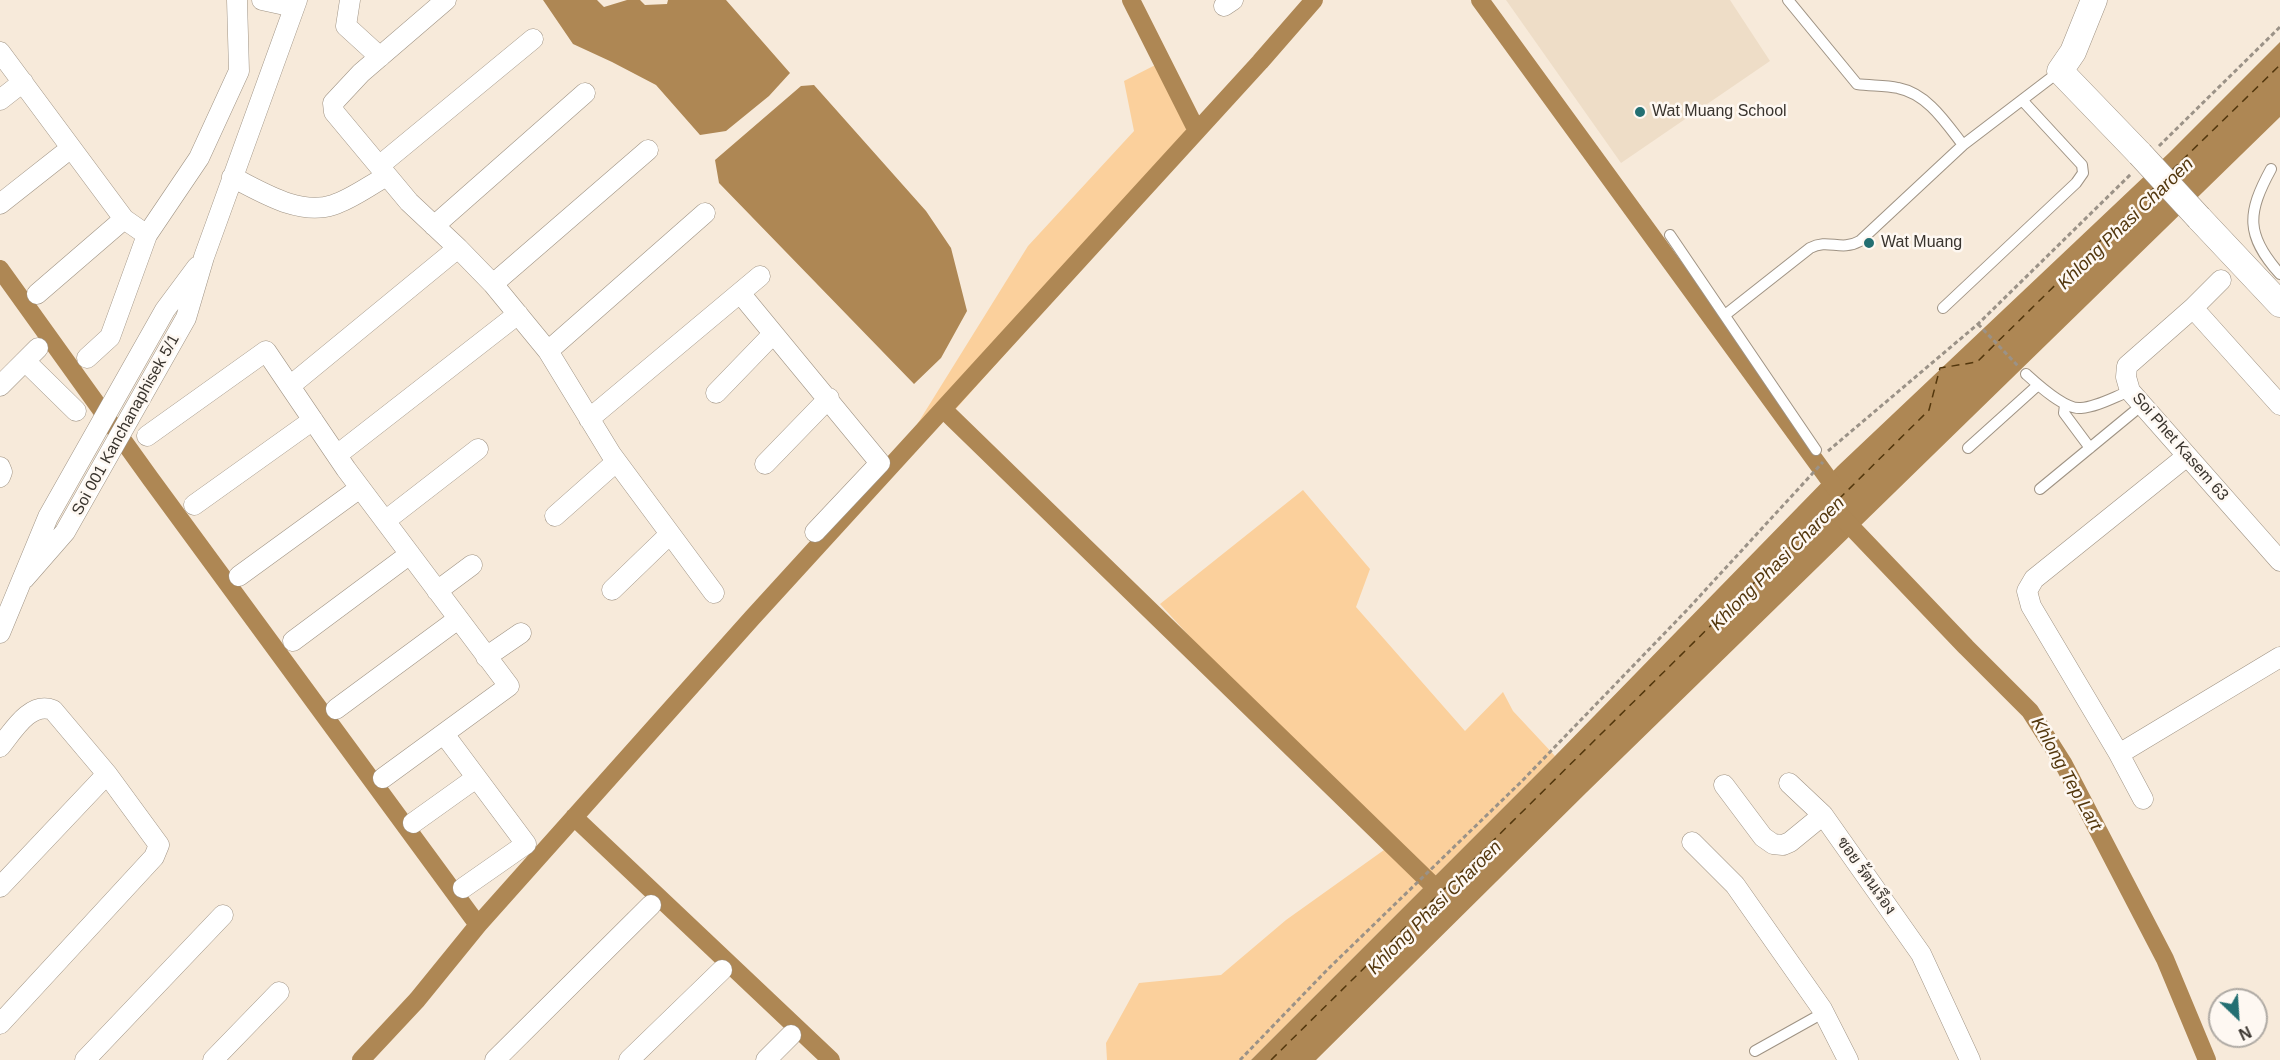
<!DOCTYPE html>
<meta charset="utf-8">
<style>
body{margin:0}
#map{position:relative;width:2280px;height:1060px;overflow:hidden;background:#f7eada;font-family:Helvetica,sans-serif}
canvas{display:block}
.north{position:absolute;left:2208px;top:988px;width:60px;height:60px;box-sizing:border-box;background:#fef8f2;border:2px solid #afaaa4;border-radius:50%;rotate:155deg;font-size:16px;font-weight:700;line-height:24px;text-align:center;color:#39342e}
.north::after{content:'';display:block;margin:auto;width:21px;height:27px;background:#236f72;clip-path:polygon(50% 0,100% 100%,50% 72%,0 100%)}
</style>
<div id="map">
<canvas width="2280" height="1060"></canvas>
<div class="north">N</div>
</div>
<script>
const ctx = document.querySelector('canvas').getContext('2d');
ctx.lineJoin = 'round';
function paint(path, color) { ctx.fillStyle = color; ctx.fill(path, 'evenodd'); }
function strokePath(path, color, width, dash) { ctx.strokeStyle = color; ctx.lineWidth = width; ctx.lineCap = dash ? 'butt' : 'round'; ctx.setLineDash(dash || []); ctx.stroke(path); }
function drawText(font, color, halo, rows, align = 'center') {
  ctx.font = font + ' Helvetica,Sarabun,sans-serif'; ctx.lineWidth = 5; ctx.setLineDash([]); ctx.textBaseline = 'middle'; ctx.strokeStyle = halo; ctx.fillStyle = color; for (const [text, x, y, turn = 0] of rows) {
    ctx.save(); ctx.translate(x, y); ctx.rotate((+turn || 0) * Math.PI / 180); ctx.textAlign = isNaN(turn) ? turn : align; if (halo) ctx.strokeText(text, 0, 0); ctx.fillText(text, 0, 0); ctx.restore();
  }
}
paint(new Path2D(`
 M 1506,0 L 1730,0 L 1770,61 L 1621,163 Z`), '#eeddc7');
paint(new Path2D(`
 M 1167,59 L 1204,131 L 954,411 L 908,439 L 1028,246 L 1134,131 L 1124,81 Z
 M 1303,490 L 1370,569 L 1356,607 L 1465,731 L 1503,692 L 1513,711 L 1555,756 L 1251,1060 L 1107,1060 L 1106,1043 L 1139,983 L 1221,975 L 1286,920 L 1384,850 L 1160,604 Z`), '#fbd09c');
paint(new Path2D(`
 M 543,0 L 597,0 L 604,7 L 627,0 L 640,0 L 645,5 L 667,4 L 668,0 L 726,0 L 790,73 L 769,96 L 726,131 L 700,135 L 656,85 L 612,62 L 573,44 Z
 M 2280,42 L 2280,117 L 1587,792 L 1316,1060 L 1251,1060 L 1555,756 L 1838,466 L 2169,153 Z
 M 814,85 L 926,211 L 951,248 L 967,311 L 941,358 L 914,384 L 719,183 L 715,160 L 801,86 Z`), '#ae8754');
strokePath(new Path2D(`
 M 1131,0 L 1197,131
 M 1480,0 L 1841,496
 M 0,269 L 150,478 L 478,925
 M 943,409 L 1445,897
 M 1838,513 L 1966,647 L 2030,711 L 2063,763 L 2165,959 L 2207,1060
 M 574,817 L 831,1060
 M 361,1060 L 417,1000 L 478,925 L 752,618 L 1260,62 L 1314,0`), '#ae8754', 18);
strokePath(new Path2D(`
 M 2172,170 L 2280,65
 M 1271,1060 L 1929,410 L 1940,368 L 1977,362 L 2154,188`), '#53370d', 1.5, [8, 6]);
const service = new Path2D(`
 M 1788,0 L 1857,84 C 1870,86 1885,85 1898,88 C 1928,94 1946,123 1963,145
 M 2271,169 C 2247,213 2245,235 2280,274
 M 1670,235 L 1816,450
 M 1943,308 L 2076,183 L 2083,173 L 2082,165 L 2022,100
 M 1725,315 L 1810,248 C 1829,238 1840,252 1860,241 L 1963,145 L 2060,71
 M 2026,374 C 2037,384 2065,410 2081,408 C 2097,407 2114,397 2130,391
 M 2065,405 L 2064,413 L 2090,448
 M 1968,448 L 2038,385
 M 2040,489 L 2142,405
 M 1755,1051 L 1823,1013`);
const minor = new Path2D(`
 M 262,0 L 294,7
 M 350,0 L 346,26 L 380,57
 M 446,0 L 361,73 L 333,103 L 334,112 L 409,202 L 458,248 L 493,284 L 548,351 L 611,454 L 714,593
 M 1224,6 L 1233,0
 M 0,52 L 124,219 L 147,235
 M 0,100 L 23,82
 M 379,166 L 533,39
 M 232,177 C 262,192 299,216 333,205 C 352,199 370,185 387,176
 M 0,204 L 71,148
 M 434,226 L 585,93
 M 2221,280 L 2193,308 L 2280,405
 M 493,284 L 648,150
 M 740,293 L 880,463 L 815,532
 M 37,294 L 124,219
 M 2193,308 L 2127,366 L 2126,377 L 2130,391 L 2280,561
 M 548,351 L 705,213
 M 87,358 L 110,337 L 147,235 L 199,158 L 239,71 L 237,0
 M 25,361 L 76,411
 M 0,386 L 38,348
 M 290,386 L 458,248
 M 716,393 L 773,334
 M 589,419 L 760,276
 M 147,436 L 266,351 L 346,469 L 509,686 L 383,778
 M 337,455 L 518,314
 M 2187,456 L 2034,579 L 2027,591 L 2031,606 L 2119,754 L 2280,657
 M 765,464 L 829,398
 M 0,467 L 2,472 L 0,477
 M 194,505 L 313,420
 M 555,516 L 616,462
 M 385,521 L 478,449
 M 239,576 L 360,488
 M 24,579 L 65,532 L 186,318 L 204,257 L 297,0
 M 612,590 L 670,534
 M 437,591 L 472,565
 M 0,633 L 48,517 L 165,310 L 197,267
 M 293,641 L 410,554
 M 486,657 L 521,633
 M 336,709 L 458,619
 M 444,734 L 526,844 L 463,888
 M 0,747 C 13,731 30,701 53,710 L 107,774 L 159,845 L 154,857 L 0,1024
 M 2119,754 L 2143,799
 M 1789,783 L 1823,815
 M 1724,785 L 1763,837 L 1773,844 L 1783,845 L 1790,842 L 1823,815 L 1921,954 L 1970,1060
 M 413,823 L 476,778
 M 1692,842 L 1735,885 L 1822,1009 L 1848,1060
 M 0,887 L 107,774
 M 85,1060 L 223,915
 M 213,1060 L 279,992
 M 495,1060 L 651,905
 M 629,1060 L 722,970
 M 766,1060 L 791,1035`);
const tertiary = new Path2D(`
 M 2094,0 L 2073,52 L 2060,71 L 2140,154
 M 2199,218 L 2280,304`);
strokePath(service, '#9f9384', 12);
strokePath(minor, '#9f9384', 21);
strokePath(tertiary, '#9f9384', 27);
strokePath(new Path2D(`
 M 2159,146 L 2280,27
 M 1978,324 L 2018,366
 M 1828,451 L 1978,324 L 2131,174
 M 1240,1060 L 1328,969 L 1521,782 L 1687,610 L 1823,462`), '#9b9287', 3, [4.5, 3]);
strokePath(service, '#fff', 10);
strokePath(minor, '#fff', 20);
strokePath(tertiary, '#fff', 26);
const tertiaryBridge = new Path2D(`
 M 2140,154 L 2199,218`);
strokePath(tertiaryBridge, '#9f9384', 27, []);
strokePath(tertiaryBridge, '#fff', 26);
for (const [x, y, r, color] of [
 [1640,112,6,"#236f72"],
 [1869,243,6,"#236f72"]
]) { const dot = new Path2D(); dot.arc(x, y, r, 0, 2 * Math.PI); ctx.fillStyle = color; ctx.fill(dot); strokePath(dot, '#fef8f2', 2); }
drawText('16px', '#39342e', '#fef8f2', [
 ["Wat Muang School",1652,112],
 ["Wat Muang",1881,243]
], 'left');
drawText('16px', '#39342e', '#fef8f2', [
 ["Soi 001 Kanchanaphisek 5/1",126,425,-61],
 ["Soi Phet Kasem 63",2180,447,49],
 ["ซอย ร้ตนเรึอง",1866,876,55]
]);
drawText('italic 18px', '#53370d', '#fef8f2', [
 ["Khlong Phasi Charoen",2126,224,-44],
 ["Khlong Phasi Charoen",1778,564,-45],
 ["Khlong Tep Lart",2066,774,61],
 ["Khlong Phasi Charoen",1435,908,-45]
]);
</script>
